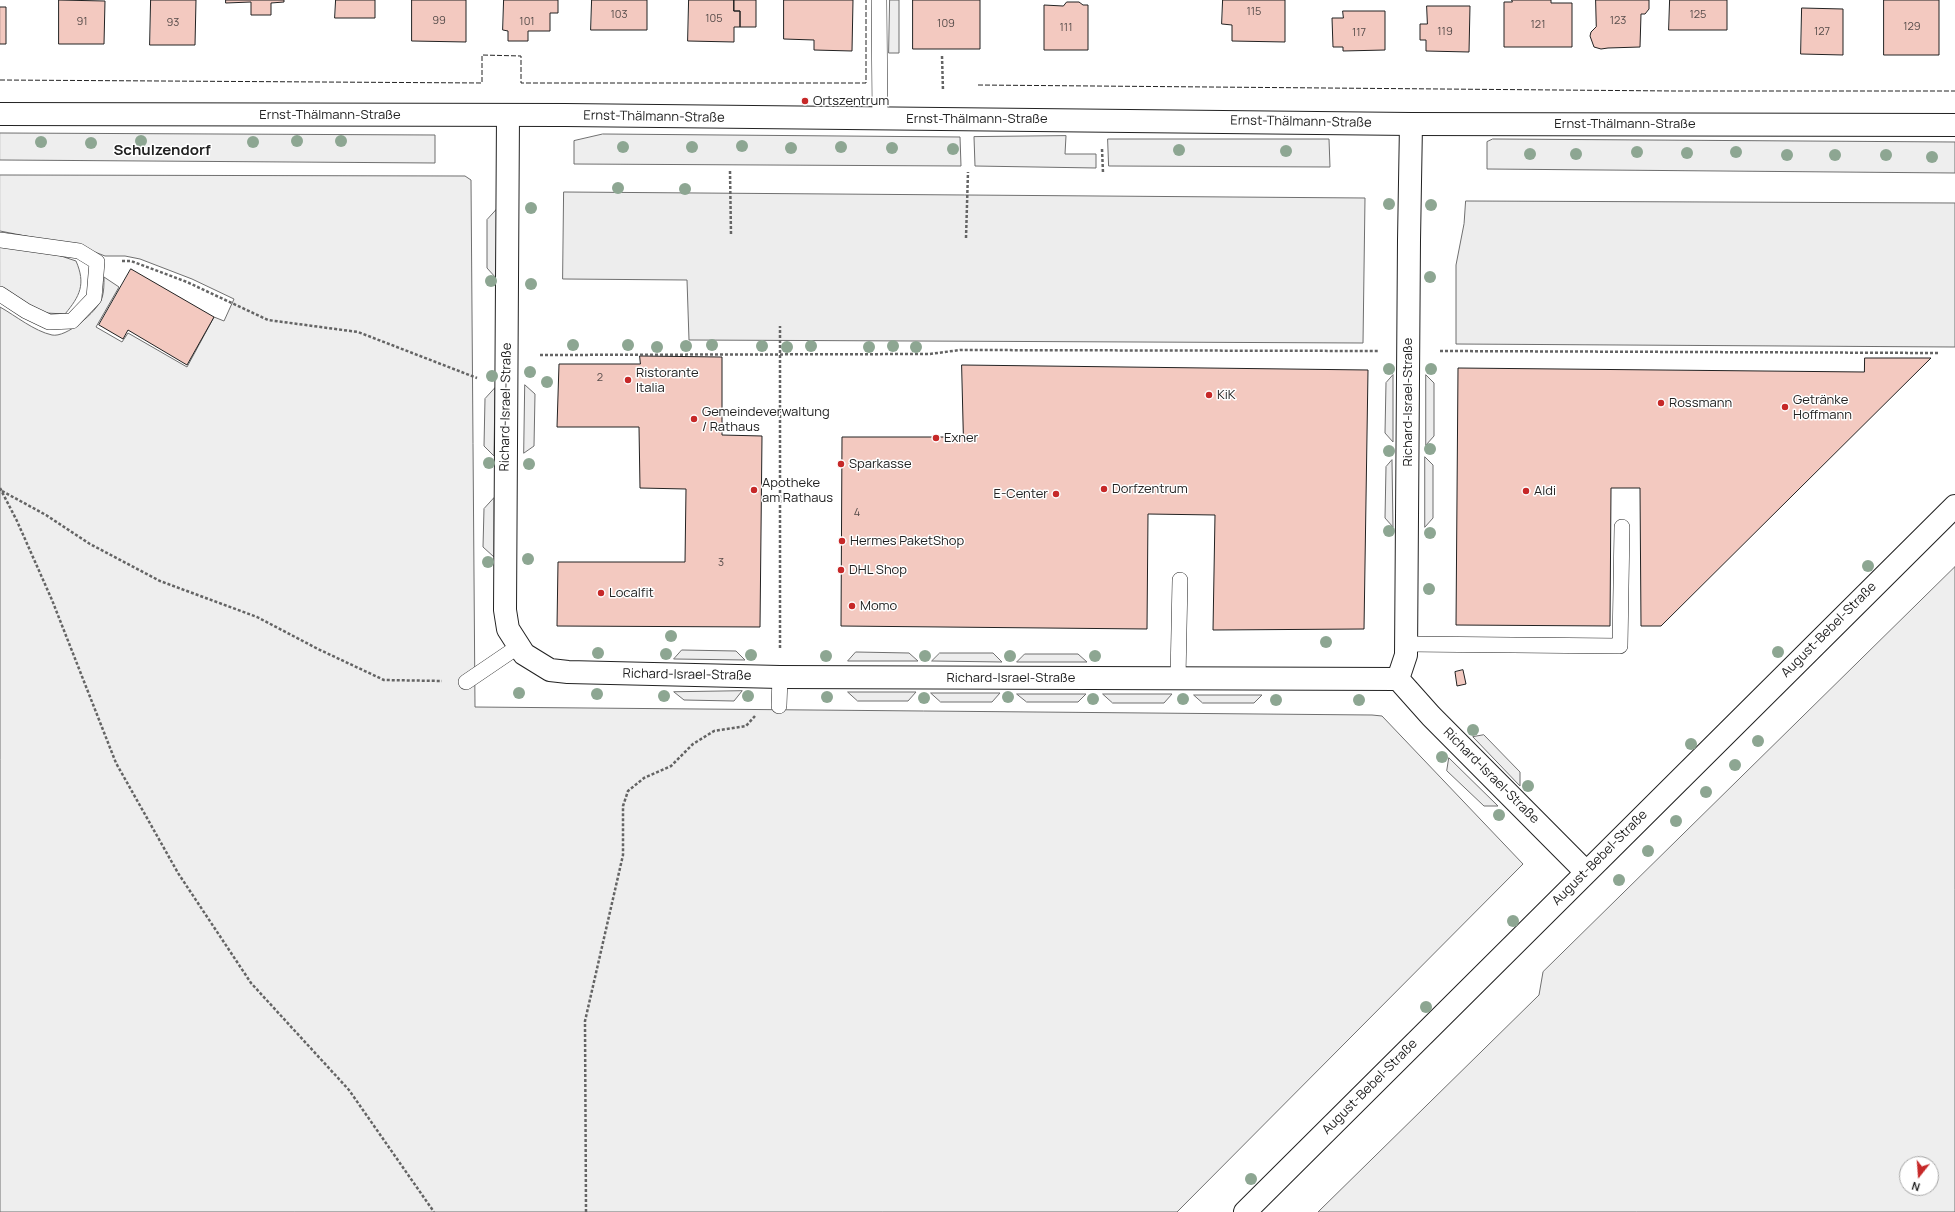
<!DOCTYPE html>
<meta charset="utf-8">
<style>
body{margin:0}
#map{position:relative;width:1955px;height:1212px;overflow:hidden;background:#fff;font-family:Manrope,sans-serif}
canvas{display:block}
.north{position:absolute;left:1899px;top:1156px;width:40px;height:40px;box-sizing:border-box;background:#fff;border:1px solid #a7a7a7;border-radius:50%;rotate:197deg;font-size:11px;font-weight:700;line-height:16px;text-align:center;color:#222}
.north::after{content:'';display:block;margin:auto;width:14px;height:18px;background:#c62828;clip-path:polygon(50% 0,100% 100%,50% 72%,0 100%)}
</style>
<div id="map">
<canvas width="1955" height="1212"></canvas>
<div class="north">N</div>
</div>
<script>
const ctx = document.querySelector('canvas').getContext('2d');
ctx.lineJoin = 'round';
function paint(path, color) { ctx.fillStyle = color; ctx.fill(path, 'evenodd'); }
function strokePath(path, color, width, dash) { ctx.strokeStyle = color; ctx.lineWidth = width; ctx.lineCap = dash ? 'butt' : 'round'; ctx.setLineDash(dash || []); ctx.stroke(path); }
function drawText(font, color, halo, rows, align = 'center') {
  ctx.font = font + ' Manrope,sans-serif'; ctx.lineWidth = 3; ctx.setLineDash([]); ctx.textBaseline = 'middle'; ctx.strokeStyle = halo; ctx.fillStyle = color; for (const [text, x, y, turn = 0] of rows) {
    ctx.save(); ctx.translate(x, y); ctx.rotate((+turn || 0) * Math.PI / 180); ctx.textAlign = isNaN(turn) ? turn : align; if (halo) ctx.strokeText(text, 0, 0); ctx.fillText(text, 0, 0); ctx.restore();
  }
}
const green = new Path2D(`
 M 0,133 L 435,135 L 435,163 L 0,160 Z
 M 603,134 L 960,137 L 961,166 L 574,164 L 574,141 Z
 M 1066,136 L 1065,154 L 1096,154 L 1096,168 L 975,166 L 974,137 Z
 M 1108,139 L 1329,139 L 1330,167 L 1109,166 Z
 M 1493,139 L 1955,142 L 1955,173 L 1487,169 L 1487,142 Z
 M 0,175 L 465,176 L 471,180 L 475,707 L 1372,715 L 1382,716 L 1523,864 L 1177,1212 L 0,1212 L 0,307 C 16,316 34,331 52,335 C 66,338 97,312 102,298 C 104,292 104,284 104,277 L 119,287 L 96,327 L 122,342 L 128,333 L 187,367 L 214,317 L 224,321 L 234,299 L 192,279 L 140,259 L 125,256 L 105,256 L 82,247 L 0,231 Z
 M 0,245 L 58,255 L 76,261 C 86,284 80,296 65,314 L 46,313 L 0,290 Z
 M 1955,567 L 1955,1212 L 1318,1212 L 1539,995 L 1543,972 ZM 1907,1164 L 1931,1164 L 1931,1188 L 1907,1188 Z`);
paint(green, '#eee');
strokePath(green, '#6f6f6f', 1);
const parking = new Path2D(`
 M 890,0 L 899,0 L 899,53 L 889,53 Z
 M 564,192 L 1365,198 L 1363,343 L 689,340 L 687,280 L 563,279 Z
 M 1466,201 L 1955,203 L 1955,347 L 1456,344 L 1456,265 L 1464,224 Z
 M 497,209 L 496,278 L 487,268 L 487,220 Z
 M 1393,375 L 1393,442 L 1385,433 L 1386,383 Z
 M 1426,375 L 1434,383 L 1434,436 L 1426,445 Z
 M 525,385 L 535,394 L 534,446 L 524,453 Z
 M 495,388 L 494,456 L 484,446 L 485,399 Z
 M 1425,457 L 1433,465 L 1433,518 L 1425,527 Z
 M 1392,460 L 1393,527 L 1385,518 L 1386,467 Z
 M 494,498 L 494,557 L 483,547 L 484,509 Z
 M 682,650 L 736,651 L 745,660 L 674,659 Z
 M 856,652 L 909,653 L 918,661 L 848,661 Z
 M 940,653 L 993,653 L 1002,662 L 932,661 Z
 M 1025,654 L 1078,654 L 1087,662 L 1017,662 Z
 M 742,691 L 734,701 L 684,700 L 674,692 Z
 M 848,692 L 916,692 L 908,701 L 858,701 Z
 M 931,693 L 1000,693 L 992,702 L 941,702 Z
 M 1017,694 L 1086,694 L 1078,702 L 1027,702 Z
 M 1103,694 L 1172,694 L 1164,703 L 1113,703 Z
 M 1194,695 L 1262,695 L 1254,703 L 1203,703 Z
 M 1484,735 L 1520,772 L 1520,786 L 1473,737 Z
 M 1449,758 L 1498,806 L 1484,806 L 1447,771 Z`);
paint(parking, '#ededed');
strokePath(parking, '#6f6f6f', 1);
const building = new Path2D(`
 M 59,0 L 105,1 L 104,44 L 59,44 Z
 M 151,0 L 196,0 L 195,45 L 150,45 Z
 M 226,0 L 284,0 L 284,2 L 271,3 L 271,15 L 251,15 L 251,2 L 226,3 Z
 M 336,0 L 375,0 L 375,18 L 335,18 Z
 M 412,0 L 466,0 L 466,42 L 412,41 Z
 M 504,0 L 558,0 L 558,13 L 550,13 L 550,31 L 528,31 L 528,41 L 508,41 L 508,31 L 503,30 Z
 M 592,0 L 647,0 L 647,30 L 591,30 Z
 M 689,0 L 734,0 L 734,11 L 740,11 L 740,27 L 734,27 L 734,42 L 688,41 Z
 M 734,0 L 756,0 L 756,27 L 740,27 L 740,11 L 734,11 Z
 M 784,0 L 853,0 L 852,51 L 814,50 L 814,40 L 784,39 Z
 M 913,0 L 980,0 L 980,49 L 913,49 Z
 M 1223,0 L 1285,0 L 1285,42 L 1232,41 L 1232,25 L 1222,24 Z
 M 1512,0 L 1551,0 L 1551,3 L 1572,3 L 1572,47 L 1504,47 L 1504,2 L 1512,2 Z
 M 1596,0 L 1649,0 L 1649,9 L 1645,14 L 1641,14 L 1640,47 L 1608,48 L 1601,49 L 1594,47 L 1590,36 L 1591,32 L 1596,27 Z
 M 1670,0 L 1727,0 L 1727,30 L 1669,30 Z
 M 1884,0 L 1939,0 L 1939,55 L 1884,55 Z
 M 1067,2 L 1079,2 L 1083,5 L 1088,5 L 1088,50 L 1044,50 L 1044,5 L 1063,6 Z
 M 1427,6 L 1470,6 L 1469,52 L 1426,51 L 1426,40 L 1420,40 L 1420,24 L 1427,24 Z
 M 0,7 L 6,7 L 6,44 L 0,44 Z
 M 1802,8 L 1843,9 L 1843,55 L 1801,54 Z
 M 1343,11 L 1385,11 L 1385,50 L 1343,51 L 1343,47 L 1333,47 L 1332,18 L 1343,18 Z
 M 131,269 L 214,317 L 187,365 L 128,330 L 123,339 L 99,325 Z
 M 640,356 L 722,357 L 722,435 L 762,436 L 760,627 L 557,626 L 558,562 L 685,562 L 686,489 L 640,488 L 639,427 L 557,427 L 559,364 L 640,364 Z
 M 1865,358 L 1931,358 L 1661,626 L 1641,626 L 1640,488 L 1611,488 L 1610,626 L 1456,625 L 1458,368 L 1864,372 Z
 M 962,365 L 1368,370 L 1364,629 L 1213,630 L 1215,515 L 1148,514 L 1147,629 L 841,626 L 842,437 L 963,437 Z
 M 1463,670 L 1466,684 L 1457,686 L 1455,672 Z`);
paint(building, '#f3c9c0');
strokePath(building, '#222', 1);
const service = new Path2D(`
 M 879,0 L 880,119
 M 0,240 L 79,251 L 97,262 L 94,298 L 72,321 L 49,322 L 26,311 L 0,294
 M 1406,644 L 1620,646 L 1622,527
 M 1178,678 L 1180,580
 M 466,682 L 519,646
 M 779,706 L 780,677`);
const minor = new Path2D(`
 M 508,115 L 505,610 L 508,629 L 524,654 L 550,670 L 568,672 L 780,677 L 1398,679
 M 1411,124 L 1409,240 L 1406,655 L 1398,679 L 1431,716 L 1586,872
 M 1245,1212 L 1955,506`);
const tertiary = new Path2D(`
 M 0,114 L 565,115 L 1411,124 L 1955,125`);
strokePath(service, '#222', 16);
strokePath(minor, '#222', 24);
strokePath(tertiary, '#222', 24);
strokePath(new Path2D(`
 M 942,56 L 943,91
 M 1102,149 L 1103,173
 M 730,171 L 731,235
 M 966,238 L 968,172
 M 122,261 L 131,261 L 187,282 L 268,320 L 358,332 L 477,378
 M 1440,351 L 1939,353
 M 540,355 L 930,354 L 960,350 L 1379,351
 M 0,488 L 17,521 L 52,600 L 116,763 L 178,873 L 251,983 L 349,1090 L 434,1212
 M 2,491 L 46,515 L 90,544 L 160,581 L 257,617 L 318,649 L 384,680 L 442,681
 M 780,648 L 780,326
 M 586,1212 L 585,1021 L 623,855 L 623,806 L 628,791 L 644,778 L 671,766 L 693,744 L 714,731 L 746,726 L 755,716`), '#646464', 2.5, [3, 2]);
strokePath(service, '#fff', 15);
strokePath(minor, '#fff', 22);
strokePath(tertiary, '#fff', 22);
strokePath(new Path2D(`
 M 0,80 L 482,83 L 482,55 L 521,56 L 521,83 L 866,83 L 866,0
 M 978,85 L 1673,91 L 1955,91`), '#222', 1, [5, 2]);
ctx.fillStyle = '#8da692';
for (const [x, y] of [
 [141,141],
 [297,141],
 [341,141],
 [41,142],
 [253,142],
 [91,143],
 [742,146],
 [623,147],
 [692,147],
 [841,147],
 [791,148],
 [892,148],
 [953,149],
 [1179,150],
 [1286,151],
 [1637,152],
 [1736,152],
 [1687,153],
 [1530,154],
 [1576,154],
 [1787,155],
 [1835,155],
 [1886,155],
 [1932,157],
 [618,188],
 [685,189],
 [1389,204],
 [1431,205],
 [531,208],
 [1430,277],
 [491,281],
 [531,284],
 [573,345],
 [628,345],
 [712,345],
 [686,346],
 [762,346],
 [811,346],
 [893,346],
 [657,347],
 [787,347],
 [869,347],
 [916,347],
 [1389,369],
 [1431,369],
 [530,372],
 [492,376],
 [547,382],
 [1430,449],
 [1389,451],
 [489,463],
 [529,464],
 [1389,531],
 [1430,533],
 [528,559],
 [488,562],
 [1868,566],
 [1429,589],
 [671,636],
 [1326,642],
 [1778,652],
 [598,653],
 [666,654],
 [751,655],
 [826,656],
 [925,656],
 [1010,656],
 [1095,656],
 [519,693],
 [597,694],
 [664,696],
 [748,696],
 [827,697],
 [1008,697],
 [924,698],
 [1093,699],
 [1183,699],
 [1276,700],
 [1359,700],
 [1473,730],
 [1758,741],
 [1691,744],
 [1442,757],
 [1735,765],
 [1528,786],
 [1706,792],
 [1499,815],
 [1676,821],
 [1648,851],
 [1619,880],
 [1513,921],
 [1426,1007],
 [1251,1179]
]) { ctx.beginPath(); ctx.arc(x, y, 6, 0, 2 * Math.PI); ctx.fill(); }
for (const [x, y, r, color] of [
 [805,101,4,"#c62828"],
 [628,380,4,"#c62828"],
 [1209,395,4,"#c62828"],
 [1661,403,4,"#c62828"],
 [1785,407,4,"#c62828"],
 [694,419,4,"#c62828"],
 [936,438,4,"#c62828"],
 [841,464,4,"#c62828"],
 [1104,489,4,"#c62828"],
 [754,490,4,"#c62828"],
 [1526,491,4,"#c62828"],
 [1056,494,4,"#c62828"],
 [842,541,4,"#c62828"],
 [841,570,4,"#c62828"],
 [601,593,4,"#c62828"],
 [852,606,4,"#c62828"]
]) { const dot = new Path2D(); dot.arc(x, y, r, 0, 2 * Math.PI); ctx.fillStyle = color; ctx.fill(dot); strokePath(dot, '#fff', 1.5); }
drawText('11px', '#564c4a', null, [
 ["115",1254,12],
 ["103",619,15],
 ["125",1698,15],
 ["105",714,19],
 ["99",439,21],
 ["123",1618,21],
 ["91",82,22],
 ["101",527,22],
 ["93",173,23],
 ["109",946,24],
 ["121",1538,25],
 ["129",1912,27],
 ["111",1066,28],
 ["119",1445,32],
 ["127",1822,32],
 ["117",1359,33],
 ["2",600,378],
 ["4",857,513],
 ["3",721,563]
]);
drawText('13px', '#222', '#fff', [
 ["Ortszentrum",813,101],
 ["Ristorante",636,373],
 ["Italia",636,388],
 ["KiK",1217,395],
 ["Getränke",1793,400],
 ["Hoffmann",1793,415],
 ["Rossmann",1669,403],
 ["Gemeindeverwaltung",702,412],
 ["/ Rathaus",702,427],
 ["Exner",944,438],
 ["Sparkasse",849,464],
 ["Apotheke",762,483],
 ["am Rathaus",762,498],
 ["Dorfzentrum",1112,489],
 ["Aldi",1534,491],
 ["E-Center",1048,494,"right"],
 ["Hermes PaketShop",850,541],
 ["DHL Shop",849,570],
 ["Localfit",609,593],
 ["Momo",860,606]
], 'left');
drawText('13px', '#222', '#fff', [
 ["Ernst-Thälmann-Straße",330,115],
 ["Ernst-Thälmann-Straße",654,117,1],
 ["Ernst-Thälmann-Straße",977,119],
 ["Ernst-Thälmann-Straße",1301,122,1],
 ["Ernst-Thälmann-Straße",1625,124],
 ["Richard-Israel-Straße",1408,402,-90],
 ["Richard-Israel-Straße",506,407,-89],
 ["August-Bebel-Straße",1829,630,-45],
 ["Richard-Israel-Straße",687,675,1],
 ["Richard-Israel-Straße",1011,678],
 ["Richard-Israel-Straße",1491,776,45],
 ["August-Bebel-Straße",1600,858,-45],
 ["August-Bebel-Straße",1370,1087,-45]
]);
drawText('bold 15px', '#222', '#fff', [
 ["Schulzendorf",162,151]
]);
</script>
